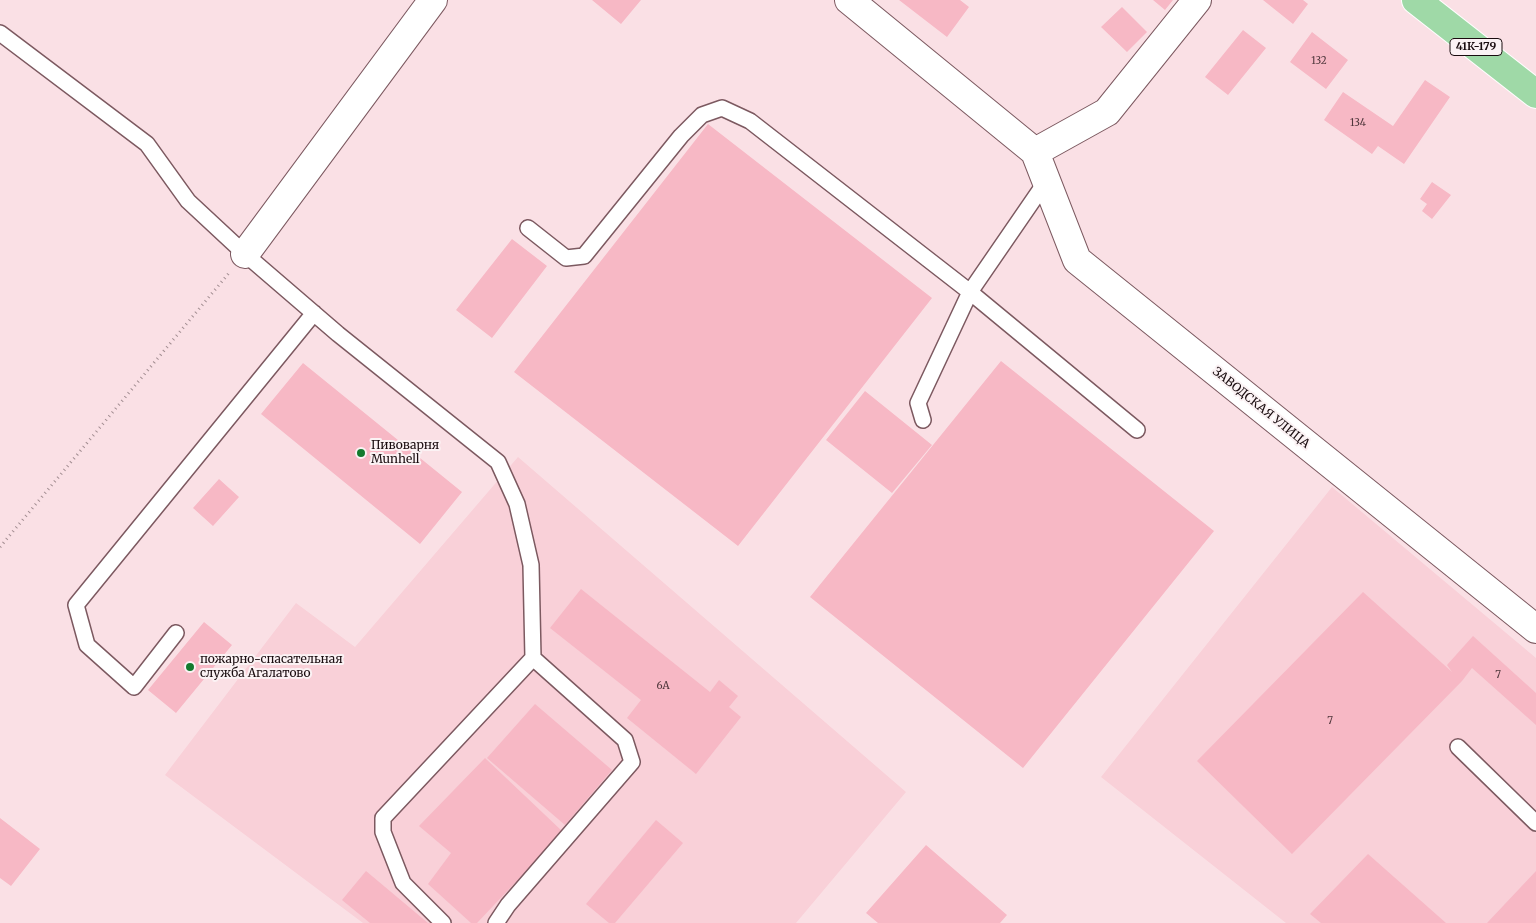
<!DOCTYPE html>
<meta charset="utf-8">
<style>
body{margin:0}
canvas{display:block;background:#fae0e5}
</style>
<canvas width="1536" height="923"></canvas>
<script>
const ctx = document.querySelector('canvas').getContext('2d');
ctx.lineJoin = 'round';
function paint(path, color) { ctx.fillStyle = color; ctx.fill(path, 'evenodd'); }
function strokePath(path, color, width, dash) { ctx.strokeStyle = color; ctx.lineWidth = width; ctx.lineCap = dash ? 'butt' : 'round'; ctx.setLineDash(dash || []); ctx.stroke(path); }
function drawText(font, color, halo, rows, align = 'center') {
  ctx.font = font + ' Merriweather,serif'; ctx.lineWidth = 4; ctx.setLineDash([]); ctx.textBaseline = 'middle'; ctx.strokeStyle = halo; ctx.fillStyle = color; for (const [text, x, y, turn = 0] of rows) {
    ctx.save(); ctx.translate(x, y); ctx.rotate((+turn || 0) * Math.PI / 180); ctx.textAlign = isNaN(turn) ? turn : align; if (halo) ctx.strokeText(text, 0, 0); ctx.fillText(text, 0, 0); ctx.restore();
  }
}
paint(new Path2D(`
 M 518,457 L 906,792 L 796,923 L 363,923 L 165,775 L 296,603 L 355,647 Z
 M 1332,487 L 1536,658 L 1536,923 L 1286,923 L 1101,777 Z`), '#f9d0d8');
paint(new Path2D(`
 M 592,0 L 641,0 L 621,24 Z
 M 899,0 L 960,0 L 969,7 L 947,37 Z
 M 1153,0 L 1173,0 L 1165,10 Z
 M 1263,0 L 1303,0 L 1308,4 L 1293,24 Z
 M 1122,7 L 1147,32 L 1127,52 L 1101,27 Z
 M 1243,30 L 1266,48 L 1228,95 L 1205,77 Z
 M 1312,32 L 1348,60 L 1326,89 L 1290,62 Z
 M 1425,80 L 1450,97 L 1404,164 L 1378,146 L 1372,154 L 1324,120 L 1343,92 L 1393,126 Z
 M 708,124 L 932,298 L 738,546 L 514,372 Z
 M 1432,182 L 1451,195 L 1432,219 L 1422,211 L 1427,204 L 1420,199 Z
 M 512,239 L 547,266 L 492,338 L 456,310 Z
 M 1001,361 L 1214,531 L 1023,768 L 810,597 Z
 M 303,363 L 462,492 L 420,544 L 261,414 Z
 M 865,391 L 932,445 L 892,493 L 826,440 Z
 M 219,479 L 239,497 L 213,526 L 193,508 Z
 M 581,589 L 710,692 L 719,680 L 738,696 L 729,707 L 741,717 L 696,774 L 627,718 L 641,700 L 550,628 Z
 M 1363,592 L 1452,672 L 1447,665 L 1473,636 L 1536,693 L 1536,725 L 1472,668 L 1462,681 L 1292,854 L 1197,761 Z
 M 204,622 L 232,645 L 176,713 L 148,690 Z
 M 535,704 L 612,770 L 565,825 L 487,758 Z
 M 485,758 L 563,832 L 477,923 L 471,923 L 428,884 L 451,853 L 419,826 Z
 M 0,818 L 40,849 L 11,886 L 0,878 Z
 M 656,820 L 683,843 L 615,923 L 609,923 L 586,904 Z
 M 926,845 L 1007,915 L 1000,923 L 878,923 L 866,913 Z
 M 1368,854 L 1446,923 L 1321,923 L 1310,914 Z
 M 366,871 L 428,923 L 370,923 L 342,900 Z
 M 1536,871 L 1536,923 L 1487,923 Z`), '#f7b8c5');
const lane = new Path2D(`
 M 0,33 L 147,144 L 188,201 L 245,254 L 338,334 L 498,462 L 517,504 L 531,565 L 533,658 L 383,818 L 383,832 L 403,883 L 443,923
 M 528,228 L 566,258 L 584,256 L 681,136 L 702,115 L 722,108 L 750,121 L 970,292 L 1137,430
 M 923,420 L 918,403 L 970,292 L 1047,180
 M 176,633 L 134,687 L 87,645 L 76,605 L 314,313
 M 1458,747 L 1536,823
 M 496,923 L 508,905 L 632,762 L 625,740 L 533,658`);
const street = new Path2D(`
 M 849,0 L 1035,152 L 1107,112 L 1197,0
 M 1035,152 L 1077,260 L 1536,629
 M 245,254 L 433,0`);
const primary = new Path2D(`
 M 1416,0 L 1536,94`);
strokePath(lane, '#7c5960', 18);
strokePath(street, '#7c5960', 30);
strokePath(primary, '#fff', 30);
strokePath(new Path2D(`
 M 0,547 L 229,273`), '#a38e92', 3, [1, 4]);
strokePath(lane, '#fff', 15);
strokePath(street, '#fff', 28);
strokePath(primary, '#9fd9a7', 28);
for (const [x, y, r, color] of [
 [361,453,5,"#137a2e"],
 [190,667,5,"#137a2e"]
]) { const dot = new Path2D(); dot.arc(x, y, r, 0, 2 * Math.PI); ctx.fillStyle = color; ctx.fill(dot); strokePath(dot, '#fbf2f4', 2); }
drawText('10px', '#50373c', null, [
 ["132",1319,61],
 ["134",1358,123],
 ["7",1498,675],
 ["6А",663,686],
 ["7",1330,721]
]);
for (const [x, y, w] of [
 [1476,47,52]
]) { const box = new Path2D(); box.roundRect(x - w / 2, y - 8.5, w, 17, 4); ctx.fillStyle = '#fbf2f4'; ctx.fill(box); strokePath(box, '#190c0f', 1); }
drawText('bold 11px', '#190c0f', null, [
 ["41К-179",1476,47]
]);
drawText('12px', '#190c0f', '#fbf2f4', [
 ["ЗАВОДСКАЯ УЛИЦА",1261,408,39]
]);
drawText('12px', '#190c0f', '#fbf2f4', [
 ["Пивоварня",371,446],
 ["Munhell",371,460],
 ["пожарно-спасательная",200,660],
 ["служба Агалатово",200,674]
], 'left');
</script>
